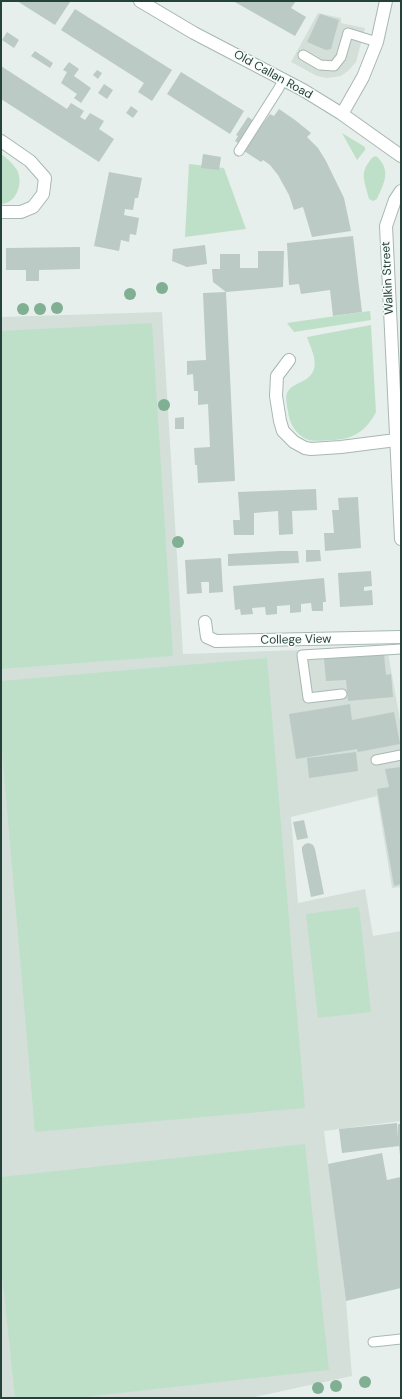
<!DOCTYPE html>
<style>
body{margin:0}
#map{position:relative;width:402px;height:1399px;overflow:hidden;background:#e6efeb;font-family:"DM Sans",sans-serif}
canvas{display:block}
.frame{position:absolute;inset:0;border:2px solid #24423a;pointer-events:none}
</style>
<div id="map">
<canvas width="402" height="1399"></canvas>
<div class="frame"></div>
</div>
<script>
const ctx = document.querySelector('canvas').getContext('2d');
ctx.lineJoin = 'round';
function paint(path, color) { ctx.fillStyle = color; ctx.fill(path, 'evenodd'); }
function strokePath(path, color, width, dash) { ctx.strokeStyle = color; ctx.lineWidth = width; ctx.lineCap = dash ? 'butt' : 'round'; ctx.setLineDash(dash || []); ctx.stroke(path); }
function drawText(font, color, halo, rows, align = 'center') {
  ctx.font = font + ' "DM Sans",sans-serif'; ctx.lineWidth = 3; ctx.setLineDash([]); ctx.textBaseline = 'middle'; ctx.strokeStyle = halo; ctx.fillStyle = color; for (const [text, x, y, turn = 0] of rows) {
    ctx.save(); ctx.translate(x, y); ctx.rotate((+turn || 0) * Math.PI / 180); ctx.textAlign = isNaN(turn) ? turn : align; if (halo) ctx.strokeText(text, 0, 0); ctx.fillText(text, 0, 0); ctx.restore();
  }
}
paint(new Path2D(`
 M 318,13 L 341,18 L 341,23 L 365,28 L 356,62 L 349,70 L 341,76 L 327,78 L 317,76 L 291,62 Z
 M 162,312 L 183,654 L 387,647 L 401,726 L 401,887 L 392,888 L 377,796 L 291,817 L 298,903 L 365,889 L 373,936 L 401,931 L 401,1121 L 324,1131 L 346,1301 L 352,1376 L 250,1398 L 1,1398 L 1,317 Z`), '#d4dfda');
paint(new Path2D(`
 M 342,133 L 365,147 L 365,150 L 357,160 Z
 M 1,154 C 7,158 13,164 17,170 C 24,183 16,204 1,204 Z
 M 376,156 C 392,170 384,183 377,199 L 373,201 L 369,199 C 366,185 359,174 369,162 C 371,159 372,157 376,156 Z
 M 189,164 L 224,168 L 246,229 L 185,237 Z
 M 370,311 L 371,320 L 294,332 L 287,323 Z
 M 152,323 L 173,656 L 1,669 L 1,331 Z
 M 371,325 L 376,412 C 370,424 361,434 347,438 C 340,440 315,442 308,440 C 296,435 289,423 288,411 C 287,406 285,398 287,393 C 293,381 309,384 314,369 C 317,359 310,346 307,337 Z
 M 267,658 L 305,1108 L 35,1132 L 1,739 L 1,681 Z
 M 359,907 L 371,1012 L 318,1018 L 306,914 Z
 M 305,1144 L 329,1370 L 74,1398 L 15,1398 L 1,1265 L 1,1177 Z`), '#bfe0c8');
paint(new Path2D(`
 M 17,1 L 68,1 L 70,2 L 55,25 Z
 M 233,1 L 296,1 L 291,8 L 306,17 L 295,36 Z
 M 75,9 L 172,70 L 152,101 L 138,92 L 144,83 L 61,30 Z
 M 320,14 L 339,20 L 331,49 L 326,50 L 307,42 Z
 M 7,32 L 19,40 L 14,48 L 2,40 Z
 M 35,51 L 53,63 L 50,68 L 31,56 Z
 M 69,62 L 79,69 L 74,76 L 91,88 L 81,103 L 74,98 L 77,94 L 61,83 L 67,72 L 63,70 Z
 M 1,66 L 67,109 L 71,103 L 84,111 L 80,117 L 85,120 L 90,113 L 104,121 L 99,129 L 114,139 L 99,162 L 1,99 Z
 M 97,70 L 102,73 L 98,79 L 93,75 Z
 M 181,72 L 244,111 L 230,134 L 167,94 Z
 M 104,84 L 113,90 L 107,99 L 98,93 Z
 M 131,106 L 138,111 L 133,118 L 126,113 Z
 M 279,109 L 295,120 L 311,133 L 307,137 L 318,148 L 326,161 L 344,198 L 351,231 L 312,237 L 303,207 L 294,210 L 289,195 L 278,175 L 270,165 L 263,160 L 261,162 L 241,149 L 243,146 L 235,141 L 238,136 L 236,135 L 248,117 L 261,126 L 270,114 L 274,116 Z
 M 203,154 L 221,157 L 219,170 L 201,168 Z
 M 109,172 L 142,178 L 138,198 L 135,198 L 133,210 L 125,209 L 124,215 L 139,218 L 136,235 L 130,234 L 129,242 L 121,240 L 119,251 L 94,246 Z
 M 353,236 L 362,312 L 333,316 L 330,290 L 301,294 L 299,284 L 289,285 L 287,243 Z
 M 205,245 L 207,264 L 187,267 L 172,261 L 173,249 Z
 M 80,247 L 80,269 L 39,270 L 39,281 L 26,281 L 26,270 L 6,270 L 6,248 Z
 M 258,251 L 284,251 L 283,287 L 226,292 L 213,282 L 212,269 L 220,269 L 220,254 L 240,254 L 240,268 L 258,268 Z
 M 226,292 L 235,481 L 198,483 L 197,465 L 195,465 L 194,448 L 210,447 L 208,404 L 198,405 L 198,391 L 194,391 L 193,374 L 187,375 L 187,361 L 206,360 L 203,293 Z
 M 184,417 L 184,429 L 175,429 L 175,418 Z
 M 316,489 L 317,510 L 292,511 L 293,534 L 279,535 L 278,511 L 254,513 L 254,535 L 234,535 L 233,520 L 240,520 L 238,492 Z
 M 358,497 L 361,548 L 325,551 L 324,533 L 334,533 L 332,510 L 339,510 L 338,498 Z
 M 306,550 L 320,550 L 321,561 L 306,562 Z
 M 280,551 L 298,551 L 299,563 L 228,566 L 228,554 Z
 M 221,558 L 223,592 L 209,593 L 209,582 L 201,582 L 202,593 L 187,594 L 185,560 Z
 M 371,571 L 372,586 L 364,587 L 364,591 L 372,590 L 373,605 L 340,607 L 338,573 Z
 M 324,578 L 326,602 L 323,602 L 323,611 L 312,611 L 311,603 L 301,604 L 301,612 L 290,613 L 290,605 L 277,606 L 277,614 L 266,615 L 265,607 L 252,608 L 253,614 L 241,615 L 240,609 L 235,610 L 233,586 Z
 M 384,654 L 386,675 L 391,674 L 393,697 L 348,701 L 346,680 L 326,681 L 324,659 Z
 M 350,704 L 352,720 L 394,712 L 400,744 L 358,752 L 357,749 L 296,759 L 289,714 Z
 M 356,752 L 358,771 L 309,778 L 307,758 Z
 M 401,767 L 401,884 L 394,886 L 377,789 L 389,787 L 385,769 Z
 M 304,820 L 308,838 L 297,840 L 293,822 Z
 M 309,843 L 313,845 L 315,849 L 324,894 L 311,897 L 302,851 L 302,847 L 305,844 Z
 M 397,1123 L 398,1138 L 398,1124 L 401,1124 L 401,1155 L 400,1155 L 399,1146 L 342,1153 L 339,1129 Z
 M 382,1153 L 387,1180 L 401,1177 L 401,1288 L 346,1301 L 328,1164 Z`), '#bbcac4');
const service = new Path2D(`
 M 303,55 L 320,65 L 334,66 L 341,57 L 348,33 L 377,42
 M 239,151 L 279,88 L 283,80
 M 342,694 L 308,698 L 302,655 L 401,649
 M 376,760 L 401,755
 M 373,1342 L 401,1339`);
const minor = new Path2D(`
 M 1,141 L 30,161 L 45,178 L 43,194 L 33,207 L 21,212 L 1,212
 M 289,360 L 277,376 L 276,396 L 280,421 L 283,431 L 294,442 L 305,448 L 311,449 L 341,447 L 396,440
 M 205,622 L 207,637 L 216,641 L 401,637`);
const tertiary = new Path2D(`
 M 140,1 L 194,33 L 303,90 L 342,114 L 401,156
 M 342,114 L 363,77 L 377,42 L 386,1
 M 401,191 L 395,200 L 386,226 L 401,539`);
strokePath(service, '#a8b8b2', 11);
strokePath(minor, '#a8b8b2', 14);
strokePath(tertiary, '#a8b8b2', 14);
strokePath(service, '#fff', 9);
strokePath(minor, '#fff', 12);
strokePath(tertiary, '#fff', 12);
ctx.fillStyle = '#80af93';
for (const [x, y] of [
 [162,288],
 [130,294],
 [57,308],
 [23,309],
 [40,309],
 [164,405],
 [178,542],
 [365,1382],
 [336,1386],
 [318,1388]
]) { ctx.beginPath(); ctx.arc(x, y, 6, 0, 2 * Math.PI); ctx.fill(); }
drawText('12px', '#24423a', '#f7fbf9', [
 ["Old Callan Road",273,75,29],
 ["Walkin Street",388,278,-93],
 ["College View",296,640,-1]
]);
</script>
